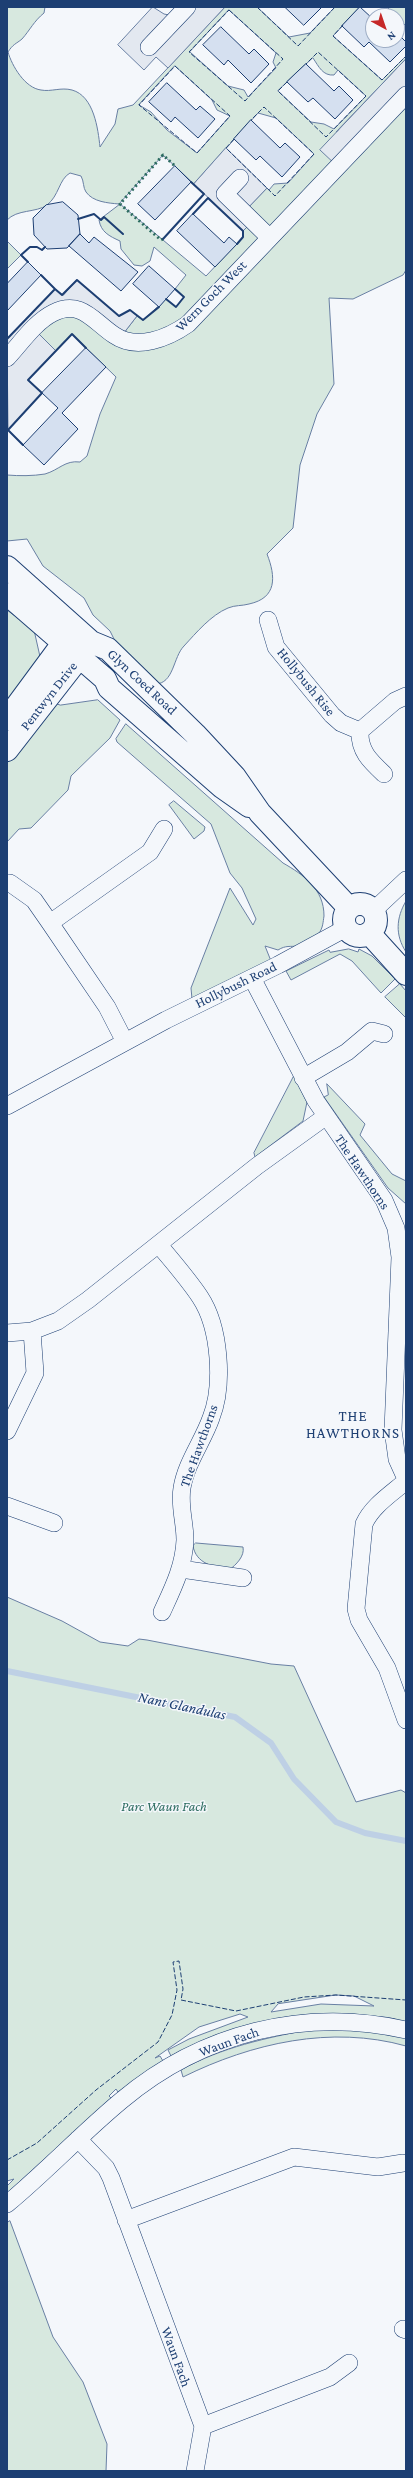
<!DOCTYPE html>
<style>
body{margin:0}
#map{position:relative;width:413px;height:2478px;overflow:hidden;background:#f4f7fb;font-family:"Crimson Pro",serif}
canvas{display:block}
.frame{position:absolute;inset:0;border:8px solid #1d3f73;pointer-events:none}
.north{position:absolute;left:365px;top:8px;width:40px;height:40px;box-sizing:border-box;background:#f4f7fb;border:1px solid #9eadc5;border-radius:50%;rotate:140deg;font-size:11px;font-weight:700;line-height:16px;text-align:center;color:#1d3f73}
.north::after{content:'';display:block;margin:auto;width:14px;height:18px;background:#c62828;clip-path:polygon(50% 0,100% 100%,50% 72%,0 100%)}
</style>
<div id="map">
<canvas width="413" height="2478"></canvas>
<div class="frame"></div>
<div class="north">N</div>
</div>
<script>
const ctx = document.querySelector('canvas').getContext('2d');
ctx.lineJoin = 'round';
function paint(path, color) { ctx.fillStyle = color; ctx.fill(path, 'evenodd'); }
function strokePath(path, color, width, dash) { ctx.strokeStyle = color; ctx.lineWidth = width; ctx.lineCap = dash ? 'butt' : 'round'; ctx.setLineDash(dash || []); ctx.stroke(path); }
function drawText(font, color, halo, rows, align = 'center') {
  ctx.font = font + ' "Crimson Pro",serif'; ctx.lineWidth = 3; ctx.setLineDash([]); ctx.textBaseline = 'middle'; ctx.strokeStyle = halo; ctx.fillStyle = color; for (const [text, x, y, turn = 0] of rows) {
    ctx.save(); ctx.translate(x, y); ctx.rotate((+turn || 0) * Math.PI / 180); ctx.textAlign = isNaN(turn) ? turn : align; if (halo) ctx.strokeText(text, 0, 0); ctx.fillText(text, 0, 0); ctx.restore();
  }
}
const green = new Path2D(`
 M 7,7 L 45,7 L 44,13 C 34,21 30,30 22,39 C 16,44 13,44 8,52 C 12,66 25,88 41,90 C 51,92 61,87 72,90 C 94,96 98,129 100,147 L 115,124 L 118,109 L 133,105 L 225,7 L 257,7 L 289,37 L 310,33 L 335,7 L 360,7 L 333,36 L 382,80 L 406,56 L 406,59 L 336,132 L 406,95 L 406,270 L 403,275 L 353,299 L 329,298 L 334,384 L 317,414 L 300,465 L 293,528 L 267,554 C 276,577 277,598 249,604 C 242,606 235,605 228,608 C 211,615 196,633 184,646 C 173,657 174,684 155,684 L 119,649 L 110,631 L 93,615 L 84,598 L 43,566 L 27,539 L 7,541 L 7,475 C 19,476 33,476 45,474 C 59,470 65,460 80,462 L 87,456 L 100,414 L 116,377 L 72,334 L 56,351 L 34,329 L 63,310 L 120,338 L 137,316 L 143,320 L 166,299 L 176,307 L 184,297 L 175,289 L 186,275 L 154,247 L 150,261 L 142,266 L 134,265 L 121,249 L 120,241 C 109,236 101,232 99,220 L 120,204 L 206,276 L 243,237 L 243,231 L 253,221 L 244,212 L 267,188 L 269,190 L 274,184 L 288,183 L 314,154 L 276,118 L 258,113 L 194,184 L 163,155 L 119,204 C 108,203 93,202 86,192 C 83,188 84,181 81,176 L 70,173 C 59,179 59,196 47,205 C 36,213 17,209 7,220 ZM 229,10 L 276,53 L 273,62 L 276,68 L 248,97 L 244,90 L 228,86 L 190,52 ZM 313,58 C 319,67 323,76 334,75 L 338,70 L 366,96 L 334,129 L 324,124 L 311,122 L 278,91 ZM 175,66 L 212,100 L 217,110 L 230,116 L 197,153 L 167,130 L 151,112 L 139,105 Z
 M 387,7 L 406,7 L 406,26 Z
 M 7,241 L 21,255 L 7,269 Z
 M 7,610 L 34,630 L 41,661 L 7,708 Z
 M 98,700 L 120,720 L 110,738 L 71,776 L 68,790 L 31,828 L 19,829 L 7,842 L 7,753 L 54,703 L 60,705 Z
 M 126,724 L 283,863 C 304,875 324,889 324,916 C 323,922 323,928 319,933 C 315,937 303,945 298,946 C 290,947 286,945 278,950 L 265,946 L 271,961 L 192,999 L 191,988 L 230,888 L 253,925 L 256,919 L 242,888 L 230,873 L 211,824 L 117,742 L 116,739 Z
 M 174,801 L 205,827 L 204,831 L 194,839 L 169,805 Z
 M 406,901 L 406,952 C 395,935 396,918 406,901 Z
 M 349,949 L 358,952 L 359,949 L 372,956 L 395,979 L 381,993 L 352,961 L 340,954 L 291,980 L 286,971 L 329,950 L 330,952 Z
 M 400,984 L 406,991 L 406,1018 L 385,997 Z
 M 294,1076 L 307,1102 L 303,1121 L 255,1157 L 254,1153 Z
 M 327,1084 L 365,1124 L 360,1135 L 392,1174 L 406,1181 L 406,1204 L 388,1188 L 324,1097 L 328,1095 Z
 M 196,1543 L 243,1547 C 245,1556 236,1565 229,1570 C 214,1567 196,1564 193,1546 Z
 M 7,1597 L 62,1621 L 100,1642 L 128,1646 L 139,1639 L 147,1640 L 271,1664 L 294,1666 L 356,1802 L 401,1790 L 406,1793 L 406,2026 C 398,2017 383,2017 372,2016 C 303,2007 232,2023 171,2056 L 168,2050 L 189,2039 L 248,2017 L 240,2014 L 199,2027 L 155,2058 L 160,2056 L 163,2061 L 118,2092 L 116,2089 L 109,2096 L 111,2098 L 7,2193 L 7,2186 L 14,2179 L 7,2181 ZM 336,1995 L 354,1996 L 374,2006 L 321,2004 L 271,2012 L 278,2004 Z
 M 312,2029 L 366,2030 L 406,2038 L 406,2046 C 331,2025 252,2043 183,2077 L 181,2070 C 222,2047 266,2038 312,2029 Z
 M 10,2221 L 53,2337 L 83,2382 L 107,2444 L 106,2471 L 7,2471 L 7,2223 Z`);
paint(green, '#d7e8df');
strokePath(green, '#687fa3', 1);
const parking = new Path2D(`
 M 153,7 L 164,14 L 169,15 L 181,7 L 225,7 L 168,68 L 156,57 L 144,70 L 118,45 Z
 M 406,59 L 406,95 L 337,166 L 320,150 Z
 M 226,148 L 267,188 L 244,212 L 253,221 L 243,231 L 194,184 Z
 M 77,280 L 119,316 L 130,310 L 137,316 L 120,338 L 73,308 L 34,329 L 56,351 L 28,380 L 42,393 L 8,430 L 7,339 L 55,289 L 63,295 Z`);
paint(parking, '#e3e8f0');
strokePath(parking, '#687fa3', 1);
strokePath(new Path2D(`
 M 7,1671 L 235,1717 L 271,1743 L 294,1779 L 336,1822 L 365,1833 L 406,1841`), '#bed0e5', 6);
const building = new Path2D(`
 M 285,7 L 322,7 L 304,25 Z
 M 360,7 L 373,19 L 373,40 L 397,40 L 397,33 L 406,42 L 406,46 L 390,62 L 369,42 L 364,47 L 342,26 Z
 M 221,27 L 249,54 L 254,49 L 269,64 L 251,83 L 228,60 L 224,65 L 203,45 Z
 M 306,64 L 334,91 L 339,86 L 353,100 L 335,119 L 313,98 L 308,102 L 287,82 Z
 M 167,83 L 196,110 L 200,106 L 215,119 L 198,138 L 175,117 L 171,122 L 149,102 Z
 M 251,120 L 280,148 L 285,143 L 300,157 L 282,177 L 260,156 L 256,160 L 234,139 Z
 M 175,166 L 191,182 L 155,220 L 138,204 Z
 M 63,202 L 78,215 L 80,234 L 67,248 L 47,249 L 34,235 L 33,218 L 46,205 Z
 M 193,214 L 224,243 L 229,237 L 237,244 L 215,267 L 177,231 Z
 M 80,234 L 89,243 L 94,237 L 138,272 L 121,291 L 69,246 Z
 M 28,262 L 41,275 L 7,311 L 7,284 Z
 M 149,266 L 175,289 L 159,307 L 133,284 Z
 M 86,348 L 106,367 L 62,413 L 78,429 L 44,465 L 23,445 L 58,408 L 42,393 Z`);
paint(building, '#d5e0f0');
strokePath(building, '#1d3f73', 1);
const minor = new Path2D(`
 M 149,47 L 187,7
 M 240,178 L 225,194 L 269,237
 M 7,358 C 21,343 35,322 53,313 C 81,299 93,321 114,335 C 137,351 168,338 188,324 L 406,95
 M 268,620 L 276,647 L 332,715 L 341,723 L 360,731 C 359,751 370,761 384,774
 M 360,731 L 395,701 L 406,696
 M 10,883 L 34,900 L 50,923 L 107,1007 L 125,1042
 M 373,911 L 406,880
 M 50,923 L 150,852 L 164,829
 M 252,978 L 316,1101 L 384,1200 L 396,1228 L 400,1257 L 393,1430 L 397,1459 L 406,1479
 M 303,1078 L 347,1052 L 372,1031 L 384,1034
 M 7,1106 L 166,1020 L 278,965 L 346,928
 M 159,1245 C 173,1262 188,1279 200,1297 C 220,1327 224,1385 211,1418 C 203,1441 186,1463 182,1488 C 179,1506 185,1522 185,1540 C 184,1566 173,1588 162,1612
 M 7,1333 L 32,1331 L 58,1321 L 88,1300 L 257,1166 L 325,1117
 M 7,1431 L 35,1373 L 32,1331
 M 406,1481 C 391,1494 372,1506 364,1524 L 356,1609 L 359,1620 L 387,1668 L 406,1720
 M 7,1506 L 54,1523
 M 181,1569 L 243,1578
 M 78,2139 L 106,2168 L 111,2178 L 203,2426 L 195,2471
 M 7,2204 C 47,2171 82,2133 122,2100 C 202,2033 304,2007 406,2030
 M 126,2220 L 294,2157 L 378,2167 L 403,2163
 M 403,2329 L 406,2330
 M 203,2426 L 330,2377 L 349,2363`);
const tertiary = new Path2D(`
 M 7,567 L 91,642 L 108,649 L 195,734 L 235,777 L 260,813 L 349,908
 M 7,594 L 105,679 L 109,688 L 222,787 L 249,806
 M 7,719 L 72,631
 M 7,750 L 88,646
 M344 920a16 16 0 1 1 32 0a16 16 0 1 1-32 0Z
 M 369,933 L 406,974`);
strokePath(minor, '#1d3f73', 18);
strokePath(tertiary, '#1d3f73', 24);
strokePath(minor, '#f4f7fb', 17);
strokePath(tertiary, '#f4f7fb', 22);
strokePath(new Path2D(`
 M 163,239 L 161,240 L 120,204 L 163,155 L 175,166`), '#2c6c60', 3, [2, 3]);
strokePath(new Path2D(`
 M 257,7 L 298,46 L 335,7
 M 387,7 L 396,16
 M 229,10 L 283,59 L 245,101 L 189,52 Z
 M 397,17 L 406,26
 M 343,25 L 333,36 L 382,80 L 406,56
 M 175,66 L 230,116 L 197,153 L 139,105 Z
 M 287,82 L 278,91 L 326,137 L 366,96 L 318,52 L 306,64
 M 234,139 L 226,148 L 275,196 L 314,154 L 264,107 L 251,120
 M 7,2160 L 37,2143 L 96,2090 L 158,2042 L 172,2015 L 177,1990 L 173,1962 L 179,1961 L 183,1989 L 181,2000 L 236,2011 L 304,1997 L 336,1995 L 406,2000`), '#1d3f73', 1, [5, 2]);
strokePath(new Path2D(`
 M 193,214 L 208,198 L 243,231 L 243,237 L 237,244
 M 78,219 L 94,214 L 101,220 L 104,217 L 123,234
 M 163,239 L 204,194 L 191,182
 M 28,262 L 21,255 L 30,247 L 37,247 L 42,250 L 45,247
 M 55,289 L 62,295 L 77,280 L 119,316 L 130,310 L 143,320 L 159,307
 M 166,299 L 176,307 L 184,297 L 175,289
 M 7,339 L 55,289 L 41,275
 M 23,445 L 8,430 L 42,393 L 28,380 L 72,334 L 86,348`), '#1d3f73', 2);
drawText('14px', '#1d3f73', '#f4f7fb', [
 ["Wern Goch West",211,296,-45],
 ["Glyn Coed Road",142,682,43],
 ["Hollybush Rise",306,682,51],
 ["Pentwyn Drive",49,696,-52],
 ["Hollybush Road",236,985,-26],
 ["The Hawthorns",362,1172,56],
 ["The Hawthorns",199,1446,-70],
 ["Waun Fach",229,2042,-20],
 ["Waun Fach",176,2357,70]
]);
drawText('italic 14px', '#2c6c60', '#f4f7fb', [
 ["Parc Waun Fach",164,1807]
]);
ctx.letterSpacing = '1px';
drawText('15px', '#1d3f73', '#f4f7fb', [
 ["THE",353,1416],
 ["HAWTHORNS",353,1433]
]);
ctx.letterSpacing = '0px';
drawText('italic 15px', '#1d3f73', '#f4f7fb', [
 ["Nant Glandulas",182,1706,12]
]);
</script>
